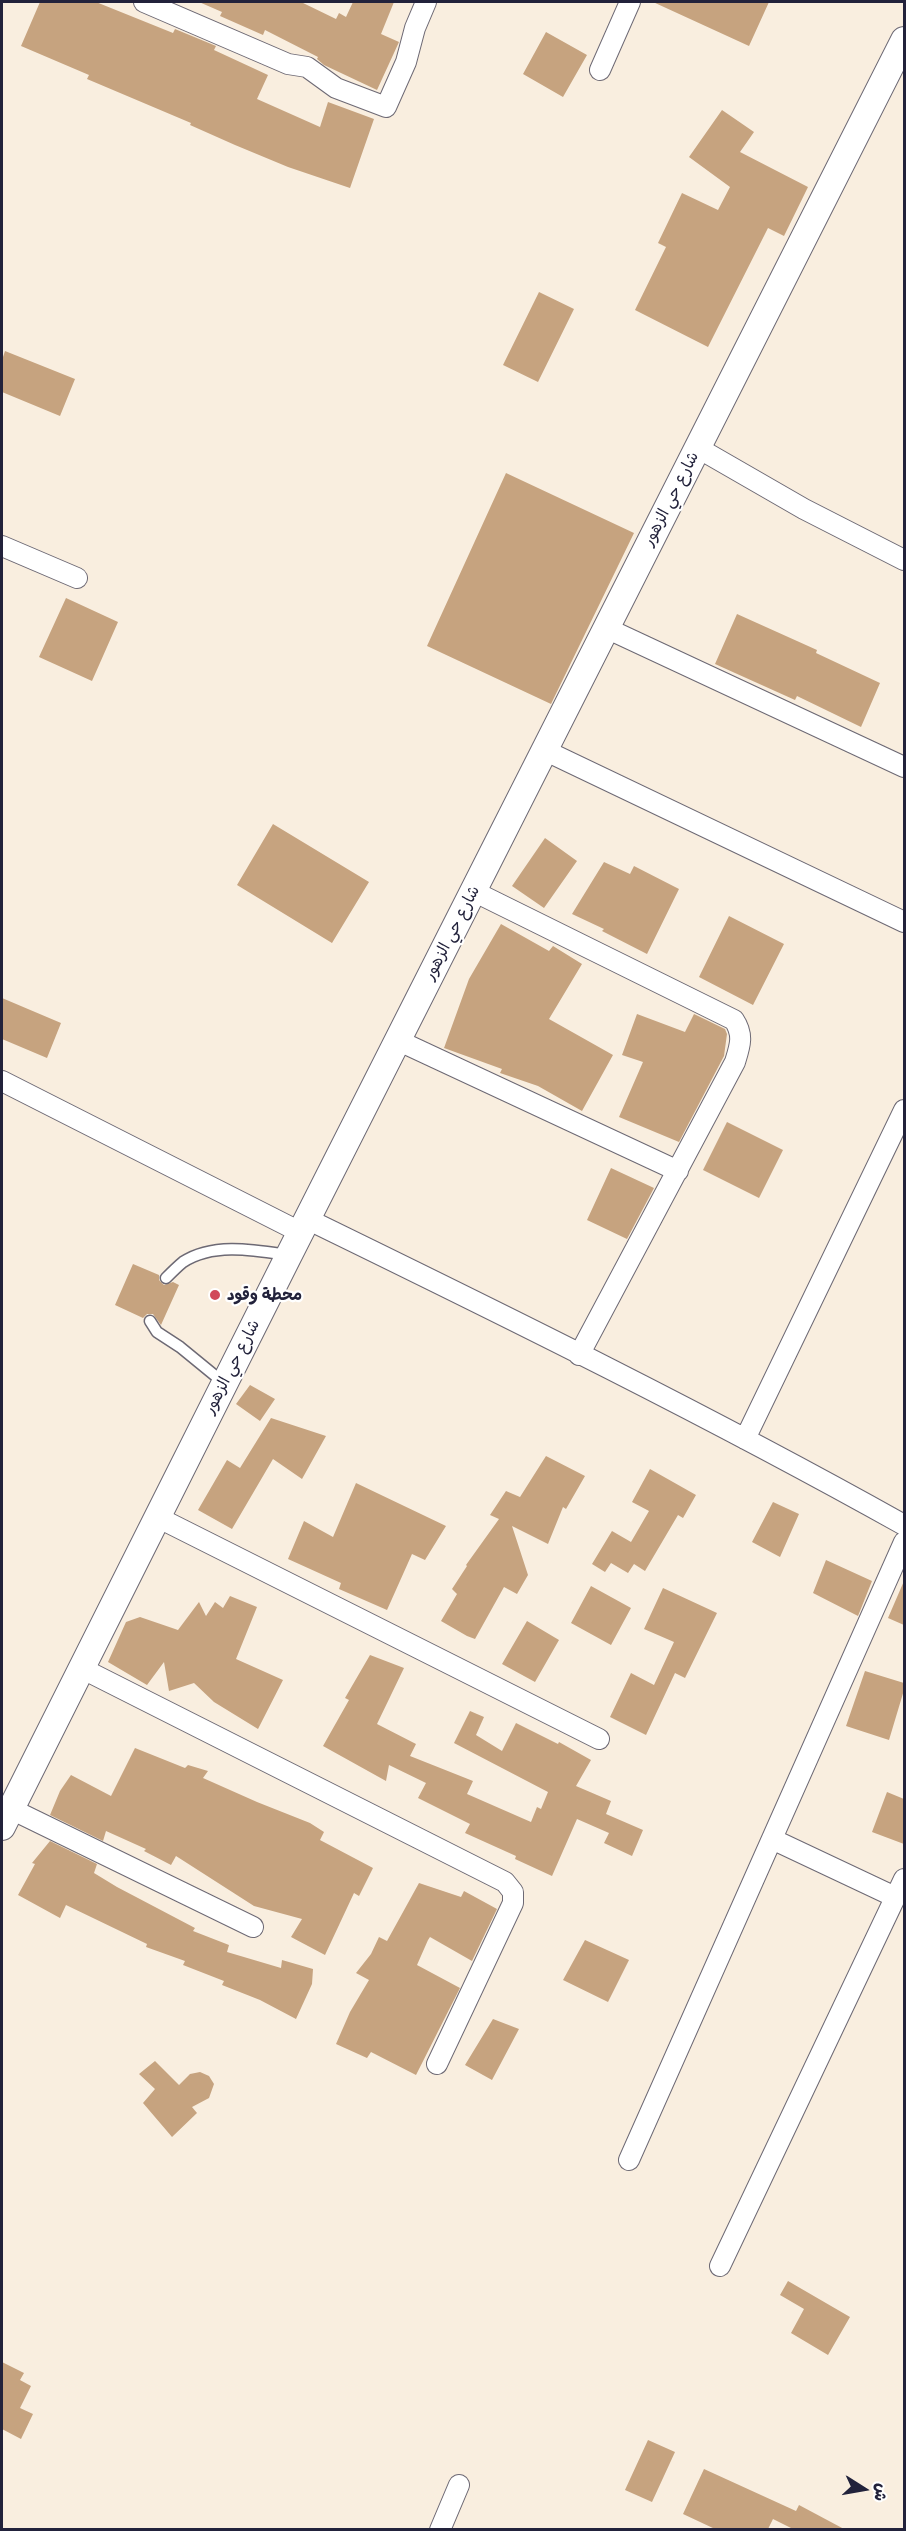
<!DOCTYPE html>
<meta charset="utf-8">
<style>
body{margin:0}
#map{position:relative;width:906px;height:2531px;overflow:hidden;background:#f9eedf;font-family:Delius,"Playpen Sans Arabic",sans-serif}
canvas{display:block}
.frame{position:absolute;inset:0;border:3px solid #22223b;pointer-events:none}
.north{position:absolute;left:834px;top:2459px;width:60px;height:60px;-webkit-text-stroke:4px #fff;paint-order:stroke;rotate:101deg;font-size:16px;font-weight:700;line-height:24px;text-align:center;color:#22223b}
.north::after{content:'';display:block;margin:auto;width:21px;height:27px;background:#22223b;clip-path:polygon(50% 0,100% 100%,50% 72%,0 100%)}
</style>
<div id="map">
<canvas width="906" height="2531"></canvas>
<div class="frame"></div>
<div class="north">ش</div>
</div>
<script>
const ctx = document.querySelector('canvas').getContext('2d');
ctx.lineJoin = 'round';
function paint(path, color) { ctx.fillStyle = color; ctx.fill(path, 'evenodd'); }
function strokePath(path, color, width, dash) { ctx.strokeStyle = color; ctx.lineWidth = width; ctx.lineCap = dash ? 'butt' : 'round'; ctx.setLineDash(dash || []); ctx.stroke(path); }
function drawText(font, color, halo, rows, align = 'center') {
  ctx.font = font + ' Delius,"Playpen Sans Arabic",sans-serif'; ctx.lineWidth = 4.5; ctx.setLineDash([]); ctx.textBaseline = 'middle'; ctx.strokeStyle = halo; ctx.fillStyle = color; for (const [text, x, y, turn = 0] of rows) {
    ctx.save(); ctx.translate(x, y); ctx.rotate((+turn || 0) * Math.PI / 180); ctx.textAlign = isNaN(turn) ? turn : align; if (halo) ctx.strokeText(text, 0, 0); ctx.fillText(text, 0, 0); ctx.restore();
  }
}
paint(new Path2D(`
 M 40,2 L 96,2 L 173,33 L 175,29 L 216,46 L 214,50 L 268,75 L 257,99 L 320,127 L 328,102 L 374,119 L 350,188 L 288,167 L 235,145 L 190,125 L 191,123 L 87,79 L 89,75 L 21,46 Z
 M 199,2 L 301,2 L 336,19 L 339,13 L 346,17 L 353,2 L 394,2 L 381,34 L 399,42 L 377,90 L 324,65 L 317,59 L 318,57 L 265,30 L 263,35 L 220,16 L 222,12 Z
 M 653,2 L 769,2 L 749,46 Z
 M 546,32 L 587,55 L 563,97 L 523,74 Z
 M 722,110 L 754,132 L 740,152 L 808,187 L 784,236 L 768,228 L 708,347 L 635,310 L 666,247 L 658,243 L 682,193 L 718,210 L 730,187 L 689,157 Z
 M 539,292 L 574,309 L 538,382 L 503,365 Z
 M 5,351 L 75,379 L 60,416 L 2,392 L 2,360 Z
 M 506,473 L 634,533 L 551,704 L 427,646 Z
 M 66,598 L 118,622 L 92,681 L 39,657 Z
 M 737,614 L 817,650 L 816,653 L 880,683 L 861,727 L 797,696 L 795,700 L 715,664 Z
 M 273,824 L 369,882 L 332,943 L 237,885 Z
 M 545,838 L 577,861 L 544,908 L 512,886 Z
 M 604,862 L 630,874 L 634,866 L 679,889 L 647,954 L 602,931 L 604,929 L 572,914 Z
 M 729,916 L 784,944 L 753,1005 L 699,977 Z
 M 501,924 L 549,951 L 553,946 L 582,964 L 549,1019 L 613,1055 L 582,1111 L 538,1086 L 500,1073 L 502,1069 L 444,1048 L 469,979 Z
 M 2,998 L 61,1023 L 47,1058 L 2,1039 Z
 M 637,1014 L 685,1032 L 694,1014 L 725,1029 L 727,1034 L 724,1056 L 679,1142 L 619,1117 L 643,1062 L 622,1055 Z
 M 727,1122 L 783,1150 L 759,1198 L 703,1170 Z
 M 611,1168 L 654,1188 L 627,1239 L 587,1220 Z
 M 133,1264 L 159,1275 L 159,1280 L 164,1285 L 173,1282 L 179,1285 L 161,1325 L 153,1314 L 147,1314 L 143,1318 L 115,1305 Z
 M 250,1385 L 275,1399 L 260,1421 L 236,1404 Z
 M 271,1418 L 326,1436 L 302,1479 L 273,1459 L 232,1529 L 198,1510 L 227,1460 L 240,1468 Z
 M 546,1456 L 585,1476 L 566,1509 L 563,1507 L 548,1544 L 512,1526 L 528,1575 L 517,1594 L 504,1587 L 475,1639 L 467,1636 L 441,1621 L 457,1594 L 452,1589 L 467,1566 L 466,1565 L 499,1519 L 490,1515 L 506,1491 L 520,1497 Z
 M 650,1469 L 696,1495 L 683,1518 L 678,1515 L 645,1571 L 634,1564 L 628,1573 L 611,1563 L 605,1572 L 592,1564 L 612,1531 L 631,1542 L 649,1511 L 632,1502 Z
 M 356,1483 L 446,1526 L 425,1560 L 412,1554 L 387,1610 L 339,1589 L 341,1583 L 288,1559 L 304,1521 L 333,1537 Z
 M 773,1502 L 799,1514 L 780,1557 L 752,1542 Z
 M 826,1560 L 872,1581 L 858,1616 L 813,1593 Z
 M 904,1581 L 904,1625 L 888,1618 Z
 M 591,1586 L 631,1608 L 611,1645 L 571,1623 Z
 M 663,1588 L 717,1613 L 685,1678 L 675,1673 L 646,1735 L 610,1717 L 631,1673 L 654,1685 L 674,1642 L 644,1629 Z
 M 230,1596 L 257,1607 L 236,1659 L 283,1680 L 258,1729 L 214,1702 L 194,1683 L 169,1691 L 164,1662 L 147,1685 L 108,1662 L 126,1622 L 140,1617 L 178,1630 L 199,1602 L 206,1616 L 215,1602 L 223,1608 Z
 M 527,1621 L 559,1640 L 535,1682 L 502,1664 Z
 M 370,1655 L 404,1668 L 377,1724 L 416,1744 L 410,1756 L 473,1781 L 467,1794 L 531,1822 L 537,1807 L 541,1809 L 548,1792 L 454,1743 L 470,1711 L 484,1717 L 476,1735 L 502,1751 L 516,1723 L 558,1744 L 559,1742 L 591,1760 L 576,1786 L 611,1801 L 606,1814 L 643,1830 L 632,1856 L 604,1843 L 609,1833 L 577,1819 L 552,1876 L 515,1859 L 516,1856 L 465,1833 L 470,1824 L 418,1798 L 426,1783 L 389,1765 L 386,1781 L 323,1746 L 349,1700 L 345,1698 Z
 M 865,1671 L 904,1683 L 904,1690 L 889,1740 L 846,1726 Z
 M 135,1748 L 185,1768 L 188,1765 L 208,1771 L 203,1778 L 257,1802 L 310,1823 L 324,1832 L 320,1840 L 373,1868 L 359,1896 L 354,1893 L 325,1955 L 291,1937 L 302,1919 L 254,1906 L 176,1856 L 171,1865 L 144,1851 L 146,1849 L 106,1831 L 103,1841 L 50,1815 L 60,1791 L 71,1775 L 111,1796 Z
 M 887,1792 L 904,1799 L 904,1844 L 872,1832 Z
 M 50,1841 L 97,1864 L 94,1873 L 117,1887 L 195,1928 L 193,1931 L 229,1945 L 227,1952 L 281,1968 L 282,1960 L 313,1969 L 312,1984 L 296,2019 L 260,2000 L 222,1985 L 224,1981 L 183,1965 L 185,1961 L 146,1947 L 147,1944 L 66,1905 L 60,1918 L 18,1895 L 35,1864 L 32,1863 Z
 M 419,1883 L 461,1897 L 464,1891 L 497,1909 L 472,1961 L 430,1937 L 428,1940 L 417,1965 L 460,1988 L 416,2075 L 371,2052 L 367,2058 L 336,2044 L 350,2012 L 369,1980 L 356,1973 L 371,1954 L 379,1937 L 387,1941 Z
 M 585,1940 L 629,1960 L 608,2002 L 563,1980 Z
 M 493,2019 L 519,2029 L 492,2080 L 465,2065 Z
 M 155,2061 L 179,2085 L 190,2074 L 200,2072 L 209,2076 L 214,2084 L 209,2098 L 192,2107 L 197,2113 L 172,2137 L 143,2103 L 155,2089 L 139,2074 Z
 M 788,2281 L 850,2317 L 828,2355 L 791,2333 L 804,2309 L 780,2295 Z
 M 2,2362 L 24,2373 L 20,2380 L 31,2386 L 20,2408 L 33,2414 L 21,2439 L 2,2429 Z
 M 648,2440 L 675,2452 L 652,2502 L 625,2490 Z
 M 704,2469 L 796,2511 L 799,2505 L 844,2529 L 793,2529 L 773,2519 L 768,2529 L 715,2529 L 683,2514 Z`), '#c6a37f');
const service = new Path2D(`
 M 166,1278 C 171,1273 177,1267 183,1262 C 213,1242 255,1250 288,1255
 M 150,1321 L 157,1332 L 180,1347 L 224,1383`);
const minor = new Path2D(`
 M 144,2 L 288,64 L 307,67 L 336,88 L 386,107 L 406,62 L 415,28 L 426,2
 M 600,70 L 630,2
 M 698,448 L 804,509 L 904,560
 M 2,546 L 77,578
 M 606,628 L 904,767
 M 544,750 L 904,922
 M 473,891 L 734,1020 C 744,1035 740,1046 735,1062 L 579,1355
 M 397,1040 L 678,1171
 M 2,1081 L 300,1232
 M 307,1219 C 508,1317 709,1416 904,1525
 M 745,1439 L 904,1110
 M 157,1517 L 599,1739
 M 81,1668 L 505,1882 L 513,1892 L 513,1903 L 437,2064
 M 11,1809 L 253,1927
 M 772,1839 L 895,1897
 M 629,2160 L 904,1542
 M 720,2266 L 904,1879
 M 440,2530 L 459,2485`);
const tertiary = new Path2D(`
 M 2,1827 L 289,1255 L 904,40`);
strokePath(service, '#6d6974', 13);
strokePath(minor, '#6d6974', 22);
strokePath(tertiary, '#6d6974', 28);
strokePath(service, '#fff', 10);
strokePath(minor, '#fff', 20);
strokePath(tertiary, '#fff', 26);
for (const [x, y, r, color] of [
 [215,1295,6,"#d1495b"]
]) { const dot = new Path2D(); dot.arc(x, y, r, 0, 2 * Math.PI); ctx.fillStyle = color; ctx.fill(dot); strokePath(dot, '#fff', 2); }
drawText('16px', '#22223b', '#fff', [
 ["شارع حي الزهور",671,499,-63],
 ["شارع حي الزهور",452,933,-63],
 ["شارع حي الزهور",232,1367,-63]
]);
drawText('bold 16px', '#22223b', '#fff', [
 ["محطة وقود",227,1295]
], 'left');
</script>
